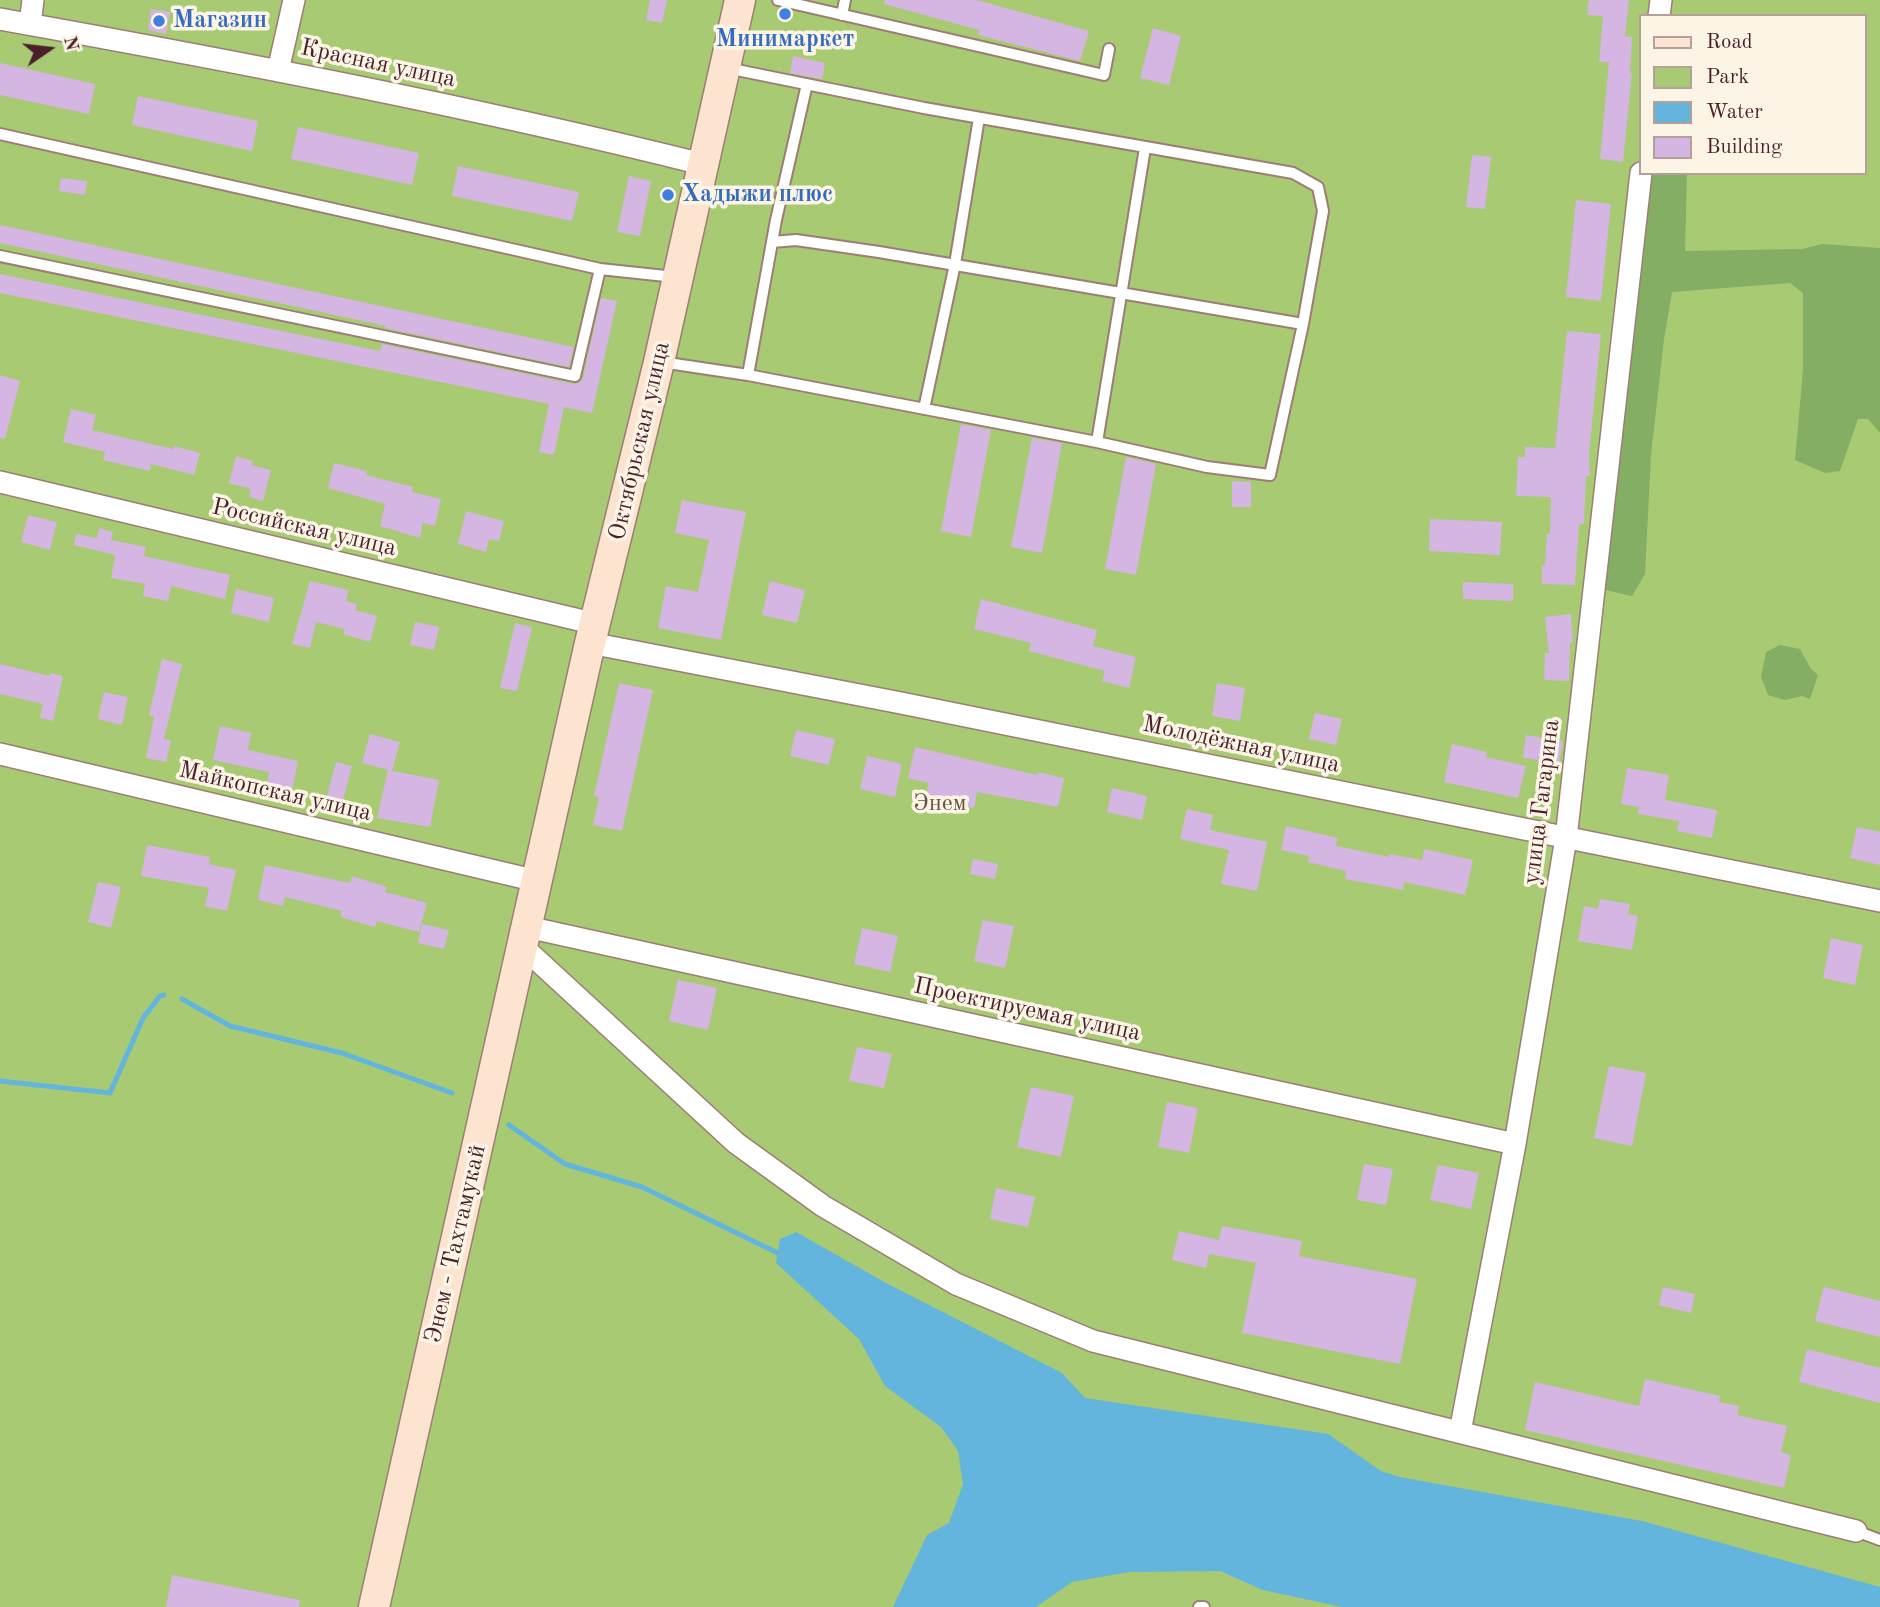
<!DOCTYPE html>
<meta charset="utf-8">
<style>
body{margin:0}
#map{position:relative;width:1880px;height:1607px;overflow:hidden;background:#efddbc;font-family:"Old Standard TT",serif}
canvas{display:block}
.legend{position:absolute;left:1639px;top:14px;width:228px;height:161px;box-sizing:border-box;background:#fcf5e5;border:2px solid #b59f9b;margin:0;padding:9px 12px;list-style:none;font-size:21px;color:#4a1f2b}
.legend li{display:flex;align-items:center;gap:14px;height:35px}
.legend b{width:35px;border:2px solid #b59f9b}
.north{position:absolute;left:14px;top:14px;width:70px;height:70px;-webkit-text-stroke:5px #fcf5e5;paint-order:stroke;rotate:76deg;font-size:19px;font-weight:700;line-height:28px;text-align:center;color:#4a1f2b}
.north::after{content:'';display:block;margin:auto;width:24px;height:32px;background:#4a1f2b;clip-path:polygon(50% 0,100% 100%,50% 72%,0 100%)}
</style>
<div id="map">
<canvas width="1880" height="1607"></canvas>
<ul class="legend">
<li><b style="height:9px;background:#fde4d1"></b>Road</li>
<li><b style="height:19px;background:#a7ca73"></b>Park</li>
<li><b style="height:19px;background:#63b5de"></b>Water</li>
<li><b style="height:19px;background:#d5b5e2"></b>Building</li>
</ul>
<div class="north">N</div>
</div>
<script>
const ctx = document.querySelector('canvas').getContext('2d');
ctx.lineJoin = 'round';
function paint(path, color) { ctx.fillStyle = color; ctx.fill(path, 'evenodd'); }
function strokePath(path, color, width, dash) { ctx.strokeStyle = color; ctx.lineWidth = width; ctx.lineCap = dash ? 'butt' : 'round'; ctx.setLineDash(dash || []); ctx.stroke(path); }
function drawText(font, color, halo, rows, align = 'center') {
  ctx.font = font + ' "Old Standard TT",serif'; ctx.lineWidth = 7; ctx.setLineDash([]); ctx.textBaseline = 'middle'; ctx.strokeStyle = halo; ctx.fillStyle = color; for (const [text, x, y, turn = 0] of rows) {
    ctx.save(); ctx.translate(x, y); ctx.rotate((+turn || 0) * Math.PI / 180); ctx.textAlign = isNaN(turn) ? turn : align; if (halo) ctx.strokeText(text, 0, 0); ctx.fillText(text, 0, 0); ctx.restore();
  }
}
paint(new Path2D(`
 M 0,0 L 1880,0 L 1880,1607 L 0,1607 ZM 1640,16 L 1864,16 L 1864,173 L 1640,173 Z`), '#a7ca73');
paint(new Path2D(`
 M 1650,173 L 1687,173 L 1685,251 L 1802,249 L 1822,244 L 1880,248 L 1880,433 L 1868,419 L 1858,419 L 1840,471 L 1825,473 L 1795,460 L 1803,370 L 1803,293 L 1790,283 L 1672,292 L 1664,339 L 1651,455 L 1645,574 L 1632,596 L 1605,590 Z
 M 1780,645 L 1800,649 L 1811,669 L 1818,675 L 1810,699 L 1802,696 L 1785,700 L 1768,695 L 1761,677 L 1766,652 Z`), '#85ae65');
paint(new Path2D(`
 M 796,1232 L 886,1283 L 1062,1373 L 1085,1398 L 1328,1434 L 1381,1471 L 1400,1477 L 1642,1521 L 1880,1587 L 1880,1607 L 1342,1607 L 1263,1590 L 1220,1571 L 1129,1572 L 1072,1582 L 1036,1607 L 893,1607 L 927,1535 L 949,1523 L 963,1484 L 958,1451 L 941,1427 L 885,1386 L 859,1339 L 776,1263 L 780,1239 Z`), '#63b5de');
strokePath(new Path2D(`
 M 182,999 L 230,1026 L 342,1053 L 452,1093
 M 0,1081 L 110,1093 L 143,1018 L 160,996 L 164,995
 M 509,1125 L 565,1164 L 642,1187 L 782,1255`), '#63b5de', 5);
paint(new Path2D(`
 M 650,0 L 667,0 L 662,23 L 646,20 Z
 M 885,0 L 977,0 L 1089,31 L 1080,61 L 978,35 L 979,30 L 884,4 Z
 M 1589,0 L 1629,0 L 1625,36 L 1632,37 L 1630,73 L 1632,73 L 1623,162 L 1600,159 L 1609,62 L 1599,62 L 1603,16 L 1587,15 Z
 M 151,9 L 170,12 L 166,34 L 148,30 Z
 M 1153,28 L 1181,36 L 1169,85 L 1140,78 Z
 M 793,56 L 825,63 L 822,79 L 790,73 Z
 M 0,63 L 95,84 L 89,114 L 0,95 Z
 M 138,96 L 258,121 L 252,151 L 132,125 Z
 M 298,127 L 419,153 L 412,185 L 291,159 Z
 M 1472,155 L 1491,157 L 1485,209 L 1466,207 Z
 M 458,166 L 579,192 L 572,221 L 452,196 Z
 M 629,176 L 651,181 L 640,236 L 617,232 Z
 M 61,178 L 87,181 L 85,195 L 59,191 Z
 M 1576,200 L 1611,204 L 1601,301 L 1566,297 Z
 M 0,225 L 574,347 L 569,367 L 385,328 L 386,326 L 0,243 Z
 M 0,274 L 380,351 L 382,344 L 574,384 L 580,382 L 583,378 L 601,298 L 617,301 L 592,413 L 564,407 L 554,455 L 539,452 L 549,404 L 0,293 Z
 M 1567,331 L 1601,334 L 1589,453 L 1590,476 L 1586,476 L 1584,524 L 1579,524 L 1575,585 L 1542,584 L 1542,565 L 1545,565 L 1547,534 L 1550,534 L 1551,497 L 1516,496 L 1518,457 L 1525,457 L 1525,447 L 1555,448 Z
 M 0,375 L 20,381 L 5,439 L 0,438 Z
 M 71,409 L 96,415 L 92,430 L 173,449 L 174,446 L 200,453 L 194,475 L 151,464 L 150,471 L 103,460 L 105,452 L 63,442 Z
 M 961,424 L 991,430 L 971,537 L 941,531 Z
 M 1032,438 L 1062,443 L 1042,553 L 1011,547 Z
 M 236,456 L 253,461 L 252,465 L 271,470 L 263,501 L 249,497 L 251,489 L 229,483 Z
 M 1126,457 L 1156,464 L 1136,575 L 1105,569 Z
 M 334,463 L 367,471 L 366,475 L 413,487 L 412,492 L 441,499 L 435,526 L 423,523 L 420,538 L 380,526 L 385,504 L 328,488 Z
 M 1232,481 L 1251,482 L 1251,507 L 1232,507 Z
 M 682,500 L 746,512 L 721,640 L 658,628 L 666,586 L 698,592 L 709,540 L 675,533 Z
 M 466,511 L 504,521 L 499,541 L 489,539 L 486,552 L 458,544 Z
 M 28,515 L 57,522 L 50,550 L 21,542 Z
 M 1430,519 L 1502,522 L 1500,555 L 1429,551 Z
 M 99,528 L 113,532 L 111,540 L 146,547 L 144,556 L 230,575 L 225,599 L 171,586 L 168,601 L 143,596 L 145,584 L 111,578 L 115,555 L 74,545 L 76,534 L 97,538 Z
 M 310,581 L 349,590 L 346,601 L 357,604 L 355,610 L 377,616 L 370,642 L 343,634 L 345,629 L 316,622 L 310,648 L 292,644 Z
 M 770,581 L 805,590 L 797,623 L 762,615 Z
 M 1463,582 L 1513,584 L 1513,601 L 1463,599 Z
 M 236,589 L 274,598 L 269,622 L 231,613 Z
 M 981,599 L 1097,630 L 1093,646 L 1136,657 L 1129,688 L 1102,681 L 1105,671 L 1029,651 L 1031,643 L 974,629 Z
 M 1571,614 L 1573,642 L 1570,643 L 1569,681 L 1544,680 L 1545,653 L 1549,653 L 1545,617 Z
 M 415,622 L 439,627 L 434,650 L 410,645 Z
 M 515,623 L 532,627 L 517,691 L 500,688 Z
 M 162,659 L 182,664 L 164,739 L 171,740 L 166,762 L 146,758 L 154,717 L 149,715 Z
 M 0,664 L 50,676 L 50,673 L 63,676 L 53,721 L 40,718 L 43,704 L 0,694 Z
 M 619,683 L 653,690 L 622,831 L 593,825 L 599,797 L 594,796 Z
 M 1217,683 L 1245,688 L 1240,721 L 1212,716 Z
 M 104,692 L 128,697 L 122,725 L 98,719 Z
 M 1315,713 L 1342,719 L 1336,745 L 1309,739 Z
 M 220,726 L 251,733 L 248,750 L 298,761 L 292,790 L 267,784 L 269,772 L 213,760 Z
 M 796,730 L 835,739 L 829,765 L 790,756 Z
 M 370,734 L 400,742 L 392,771 L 362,763 Z
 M 1526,735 L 1563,741 L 1559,763 L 1523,758 Z
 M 1452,744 L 1487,752 L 1486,757 L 1526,766 L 1518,798 L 1444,782 Z
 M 915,747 L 1037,775 L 1038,772 L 1064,778 L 1058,807 L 977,792 L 974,808 L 925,797 L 929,783 L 908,778 Z
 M 867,756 L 902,764 L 895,797 L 860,789 Z
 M 336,762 L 352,766 L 343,800 L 327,796 Z
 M 1627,768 L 1669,775 L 1665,800 L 1717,810 L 1712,838 L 1677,831 L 1679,821 L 1638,814 L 1639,807 L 1621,804 Z
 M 388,770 L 439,780 L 430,827 L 377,818 Z
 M 1112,788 L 1147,796 L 1142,820 L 1107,812 Z
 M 1187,809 L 1213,815 L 1210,830 L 1267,842 L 1257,891 L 1221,884 L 1229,850 L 1180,839 Z
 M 1286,826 L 1338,838 L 1336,846 L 1389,857 L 1389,854 L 1422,860 L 1424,849 L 1473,860 L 1465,895 L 1404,882 L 1403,890 L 1345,879 L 1346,871 L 1308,862 L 1309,856 L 1281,850 Z
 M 1857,827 L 1880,832 L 1880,865 L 1850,858 Z
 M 147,845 L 210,857 L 209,864 L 236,870 L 227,911 L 205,906 L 209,888 L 141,876 Z
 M 973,859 L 998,864 L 995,879 L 970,874 Z
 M 265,865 L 350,883 L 352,876 L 387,887 L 385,892 L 427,903 L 419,932 L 377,921 L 375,927 L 340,917 L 342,911 L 285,897 L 283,906 L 258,900 Z
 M 98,882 L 121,887 L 111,928 L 88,922 Z
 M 1600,899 L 1630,904 L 1628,914 L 1638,916 L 1632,950 L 1578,941 L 1584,906 L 1598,909 Z
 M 983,920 L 1014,926 L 1005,968 L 974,961 Z
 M 422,924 L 449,930 L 444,949 L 418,943 Z
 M 862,928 L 898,936 L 890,972 L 854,964 Z
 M 1831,938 L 1863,945 L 1855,985 L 1823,978 Z
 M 678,980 L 717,988 L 708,1030 L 669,1021 Z
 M 857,1047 L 892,1054 L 884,1088 L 849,1081 Z
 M 1609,1066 L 1646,1073 L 1632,1146 L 1594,1138 Z
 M 1031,1087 L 1074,1096 L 1061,1157 L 1017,1147 Z
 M 1167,1102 L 1198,1108 L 1189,1153 L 1158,1147 Z
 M 1364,1164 L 1393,1169 L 1386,1205 L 1357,1200 Z
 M 1438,1165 L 1479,1173 L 1471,1209 L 1430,1200 Z
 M 996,1188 L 1035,1197 L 1028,1227 L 990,1219 Z
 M 1222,1226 L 1302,1241 L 1299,1256 L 1417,1279 L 1400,1364 L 1242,1333 L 1256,1263 L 1209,1254 L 1206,1268 L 1172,1260 L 1179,1231 L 1219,1240 Z
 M 1663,1287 L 1695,1294 L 1691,1313 L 1659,1305 Z
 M 1824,1287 L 1880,1301 L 1880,1337 L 1815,1321 Z
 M 1807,1349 L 1880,1368 L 1880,1403 L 1799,1382 Z
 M 1645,1379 L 1720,1396 L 1719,1402 L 1739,1406 L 1737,1415 L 1787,1426 L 1781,1452 L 1791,1455 L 1784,1488 L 1525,1430 L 1535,1382 L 1639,1406 Z
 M 172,1575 L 300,1600 L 299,1607 L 166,1607 Z`), '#d5b5e2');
const lane = new Path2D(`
 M 778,0 L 1104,75 L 1109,49
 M 842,15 L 845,0
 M 0,134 L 600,269 L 675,277
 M 772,242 L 796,240 L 879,252 L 1303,324
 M 0,256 L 575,376 L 600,269
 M 661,362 L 748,375 L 1097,442 L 1207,467 L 1270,475 L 1303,324 L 1323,211 L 1318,187 L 1293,173 L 924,108 L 727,68
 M 748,375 L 776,220 L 807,84
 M 924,409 L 955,264 L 979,118
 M 1097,442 L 1145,148
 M 1856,1531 L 1880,1540
 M 1199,1607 L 1204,1607`);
const street = new Path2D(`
 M 1659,16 L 1661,0
 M 0,19 C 235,61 470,106 702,164
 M 30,24 L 33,0
 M 278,71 L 294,0
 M 0,482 L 596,624
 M 590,643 L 901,703 L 1880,901
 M 0,754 L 537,881
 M 527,927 L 1515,1144
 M 523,947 L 736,1143 L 823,1206 L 956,1284 L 1093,1341 L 1856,1531
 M 1460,1432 L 1515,1144 L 1566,838 L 1641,173`);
const secondary = new Path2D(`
 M 374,1607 L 590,643 L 659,362 L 740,0`);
strokePath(lane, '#9c7e74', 14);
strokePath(street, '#9c7e74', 24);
strokePath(secondary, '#9c7e74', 33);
strokePath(lane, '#fff', 10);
strokePath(street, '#fff', 21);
strokePath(secondary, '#fde4d1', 30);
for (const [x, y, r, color] of [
 [785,14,7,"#3f7fe0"],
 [159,21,7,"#3f7fe0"],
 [668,195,7,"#3f7fe0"]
]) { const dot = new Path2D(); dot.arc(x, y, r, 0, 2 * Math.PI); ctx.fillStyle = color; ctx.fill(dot); strokePath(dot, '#fcf5e5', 2.5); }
drawText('bold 24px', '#366cbe', '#fcf5e5', [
 ["Магазин",173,21],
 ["Минимаркет",785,40,"center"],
 ["Хадыжи плюс",682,195]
], 'left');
drawText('24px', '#4a1f2b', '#fcf5e5', [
 ["Красная улица",378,64,12],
 ["Октябрьская улица",640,441,-77],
 ["Российская улица",304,528,13],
 ["Молодёжная улица",1241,745,12],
 ["Майкопская улица",275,792,13],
 ["улица Гагарина",1542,802,-83],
 ["Проектируемая улица",1027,1010,12],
 ["Энем - Тахтамукай",456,1244,-77]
]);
drawText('24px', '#665241', '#fcf5e5', [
 ["Энем",940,804]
]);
</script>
